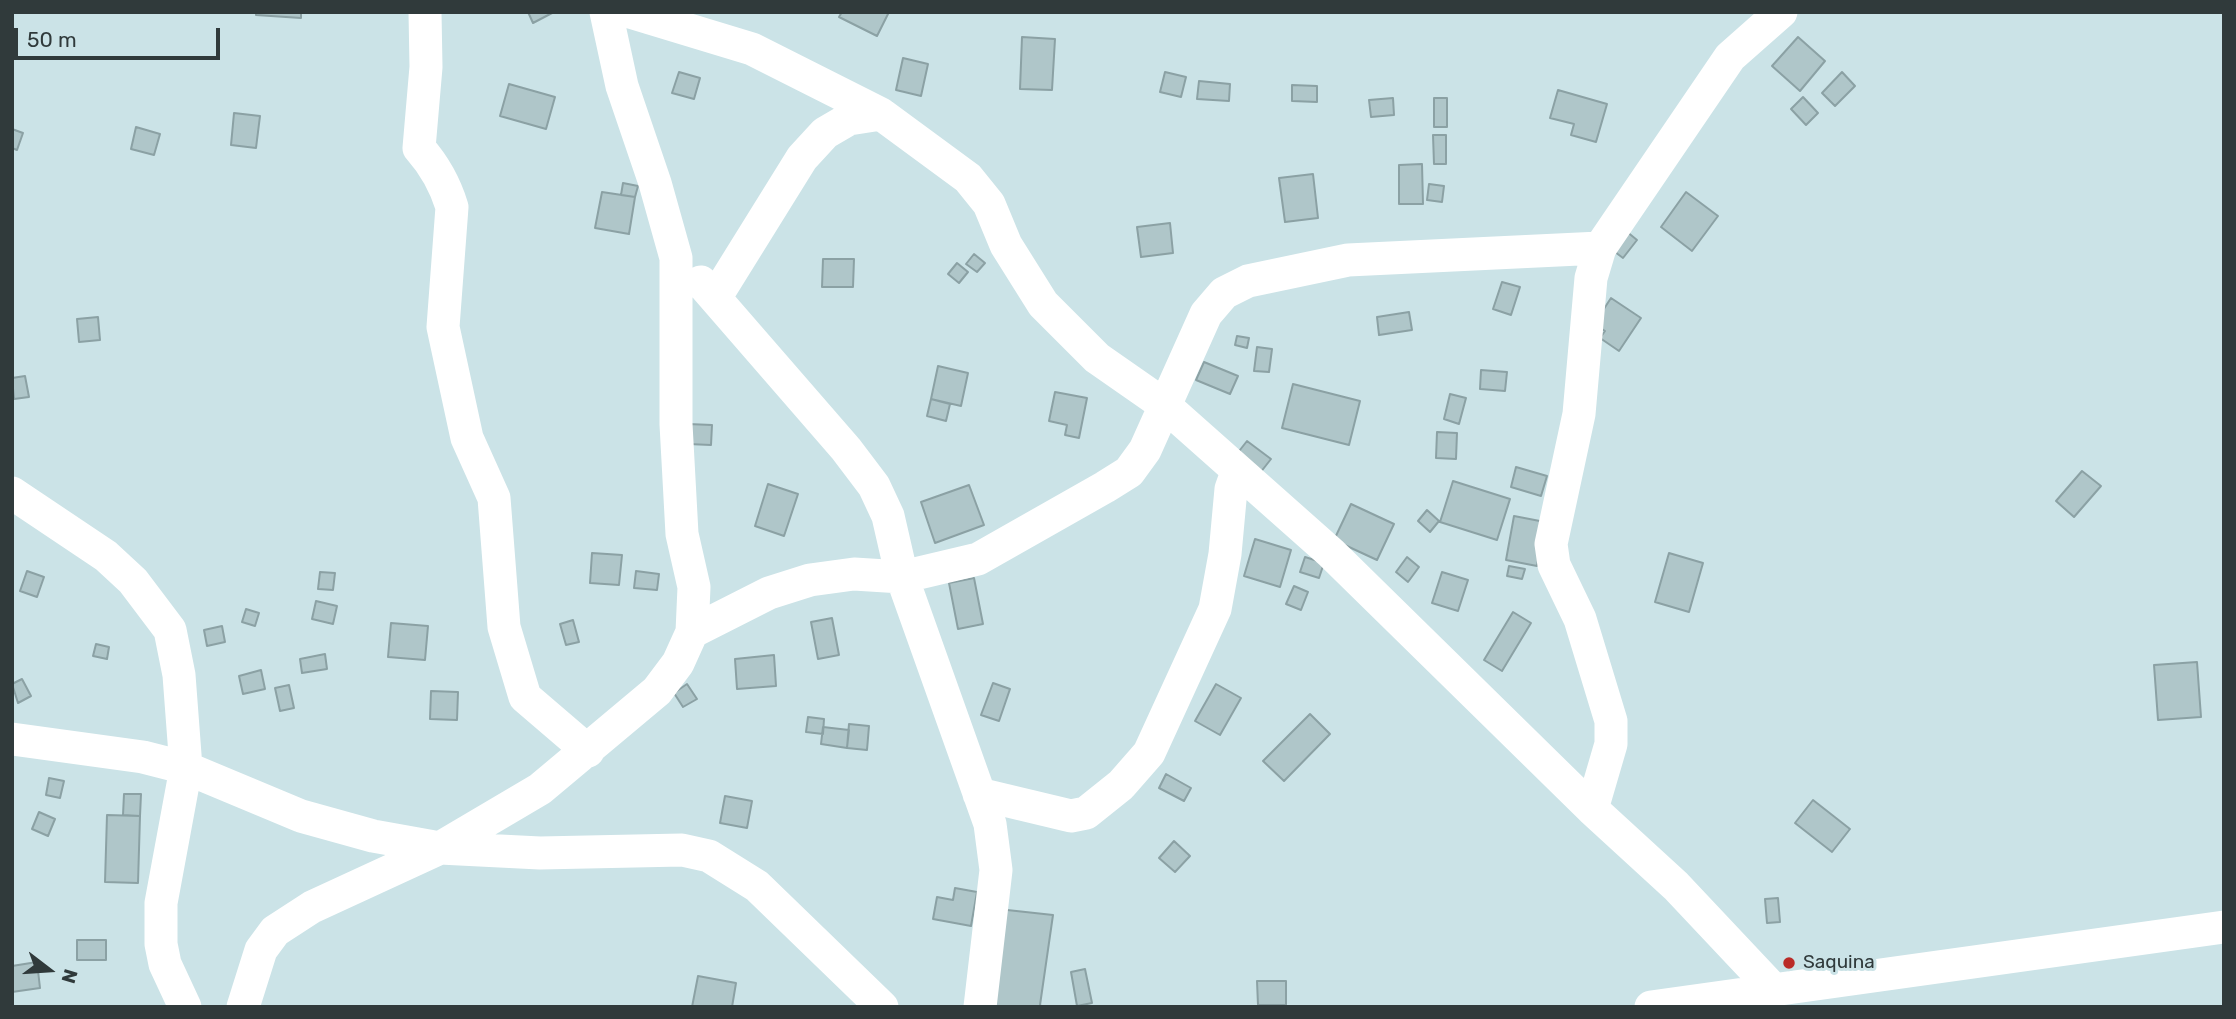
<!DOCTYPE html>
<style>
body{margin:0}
#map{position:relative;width:2236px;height:1019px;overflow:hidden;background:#cbe3e7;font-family:Rubik,sans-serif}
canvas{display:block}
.frame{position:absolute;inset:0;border:14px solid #303a3b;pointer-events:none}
.north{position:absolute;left:14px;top:935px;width:70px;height:70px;-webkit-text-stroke:5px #cbe3e7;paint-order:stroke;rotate:107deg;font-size:19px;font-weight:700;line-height:28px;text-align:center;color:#303a3b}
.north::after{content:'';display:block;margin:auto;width:24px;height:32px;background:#303a3b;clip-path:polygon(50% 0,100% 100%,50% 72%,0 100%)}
.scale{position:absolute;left:14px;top:28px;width:206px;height:32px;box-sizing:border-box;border:4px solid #303a3b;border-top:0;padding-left:9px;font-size:21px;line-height:24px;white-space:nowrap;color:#303a3b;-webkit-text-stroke:5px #cbe3e7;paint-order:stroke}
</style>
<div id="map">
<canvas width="2236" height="1019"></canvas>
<div class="frame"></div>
<div class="north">N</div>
<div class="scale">50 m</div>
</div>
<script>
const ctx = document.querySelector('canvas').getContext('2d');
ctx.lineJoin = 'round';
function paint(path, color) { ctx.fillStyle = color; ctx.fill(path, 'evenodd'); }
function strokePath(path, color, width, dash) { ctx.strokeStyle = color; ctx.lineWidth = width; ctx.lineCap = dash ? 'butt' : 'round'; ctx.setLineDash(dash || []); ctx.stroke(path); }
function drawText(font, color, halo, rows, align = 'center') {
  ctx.font = font + ' Rubik,sans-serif'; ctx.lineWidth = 6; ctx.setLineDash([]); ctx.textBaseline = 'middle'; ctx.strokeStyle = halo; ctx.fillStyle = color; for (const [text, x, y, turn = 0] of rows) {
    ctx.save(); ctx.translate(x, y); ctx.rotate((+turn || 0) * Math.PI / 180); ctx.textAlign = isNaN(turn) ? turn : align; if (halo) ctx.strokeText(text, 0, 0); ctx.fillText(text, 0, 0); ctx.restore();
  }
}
const building = new Path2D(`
 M 256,12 L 301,12 L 301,18 L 256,15 Z
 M 528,12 L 554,12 L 533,23 Z
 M 842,12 L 889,12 L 877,36 L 839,17 Z
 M 1022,37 L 1055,39 L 1052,90 L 1020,89 Z
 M 1798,37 L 1825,61 L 1800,91 L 1772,66 Z
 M 903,58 L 928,64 L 921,96 L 896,90 Z
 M 679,72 L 700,78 L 694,99 L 672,93 Z
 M 1165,72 L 1186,77 L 1181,97 L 1160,92 Z
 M 1842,72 L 1855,86 L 1835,106 L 1822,93 Z
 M 1199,81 L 1230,84 L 1229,101 L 1197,99 Z
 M 509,84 L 555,97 L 546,129 L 500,116 Z
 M 1292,85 L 1317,86 L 1317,102 L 1292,101 Z
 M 1558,90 L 1607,104 L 1596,142 L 1571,135 L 1574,124 L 1550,118 Z
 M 1803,97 L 1818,113 L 1806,125 L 1791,109 Z
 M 1393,98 L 1394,115 L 1371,117 L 1369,100 Z
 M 1434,98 L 1447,98 L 1447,127 L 1434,127 Z
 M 234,113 L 260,116 L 256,148 L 231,145 Z
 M 136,127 L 160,134 L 154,155 L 131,149 Z
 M 12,129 L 23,133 L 17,150 L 12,148 Z
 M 1433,135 L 1446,135 L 1446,164 L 1434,164 Z
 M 1422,164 L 1423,204 L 1399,204 L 1399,165 Z
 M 1313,174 L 1318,218 L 1285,222 L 1279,178 Z
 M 623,183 L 638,186 L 635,197 L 621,195 Z
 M 1429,184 L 1444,186 L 1442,202 L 1427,200 Z
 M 602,192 L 635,197 L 629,234 L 595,228 Z
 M 1686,192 L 1718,216 L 1692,251 L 1661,227 Z
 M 1170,223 L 1173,253 L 1141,257 L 1137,227 Z
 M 1626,231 L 1637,240 L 1623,258 L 1611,249 Z
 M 974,254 L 985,263 L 977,272 L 966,264 Z
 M 823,259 L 854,259 L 853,287 L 822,287 Z
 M 957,263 L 968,272 L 959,283 L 948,274 Z
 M 1502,282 L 1520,287 L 1511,315 L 1493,309 Z
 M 1611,298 L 1641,318 L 1619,351 L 1600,338 L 1605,331 L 1594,324 Z
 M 1409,312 L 1412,330 L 1379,335 L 1377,317 Z
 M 98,317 L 100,340 L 79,342 L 77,319 Z
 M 1237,336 L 1249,338 L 1247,348 L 1235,345 Z
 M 1257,347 L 1272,349 L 1269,372 L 1254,371 Z
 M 1204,362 L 1238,376 L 1230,394 L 1196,380 Z
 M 938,366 L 968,373 L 961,406 L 931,399 Z
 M 1481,370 L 1507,372 L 1505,391 L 1480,389 Z
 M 25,376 L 29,397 L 14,399 L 12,378 Z
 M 1293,384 L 1360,401 L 1349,445 L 1282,428 Z
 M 1055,392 L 1087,398 L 1079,438 L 1065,435 L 1067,425 L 1049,421 Z
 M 1450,394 L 1466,398 L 1459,424 L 1444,419 Z
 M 931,399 L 950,404 L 946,421 L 927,416 Z
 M 688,424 L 712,425 L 711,445 L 688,444 Z
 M 1437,432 L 1457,433 L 1456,459 L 1436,458 Z
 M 1247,441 L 1271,459 L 1260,473 L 1236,455 Z
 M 1516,467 L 1547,476 L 1541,496 L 1511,487 Z
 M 2082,471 L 2101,486 L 2074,517 L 2056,501 Z
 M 1453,481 L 1510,499 L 1497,540 L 1440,522 Z
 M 768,484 L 798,494 L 784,536 L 755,526 Z
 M 969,485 L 984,525 L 935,543 L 921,502 Z
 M 1351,504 L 1394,524 L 1377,560 L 1334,540 Z
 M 1427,510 L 1439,521 L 1430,532 L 1418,521 Z
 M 1514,516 L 1545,522 L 1537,566 L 1506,560 Z
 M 1255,539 L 1291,550 L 1280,587 L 1244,576 Z
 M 592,553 L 622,555 L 619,585 L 590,583 Z
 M 1669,553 L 1703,563 L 1689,612 L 1655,602 Z
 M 1305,557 L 1324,563 L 1319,578 L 1300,572 Z
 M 1407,557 L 1419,567 L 1408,582 L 1396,572 Z
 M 1509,566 L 1525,569 L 1522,579 L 1507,576 Z
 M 27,571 L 44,577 L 37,597 L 20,591 Z
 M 636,571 L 659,574 L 657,590 L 634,588 Z
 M 320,572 L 335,573 L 333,590 L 318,589 Z
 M 1442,572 L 1468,580 L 1458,611 L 1432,603 Z
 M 974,578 L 983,624 L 958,629 L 949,583 Z
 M 1294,586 L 1308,592 L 1301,610 L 1286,604 Z
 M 316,601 L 337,606 L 333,624 L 312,619 Z
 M 246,609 L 259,613 L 255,626 L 242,622 Z
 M 1513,612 L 1531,623 L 1502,671 L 1484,660 Z
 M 832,618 L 839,655 L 818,659 L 811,622 Z
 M 573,620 L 579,642 L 566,645 L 560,624 Z
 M 391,623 L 428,626 L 425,660 L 388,657 Z
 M 222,626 L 225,642 L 207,646 L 204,630 Z
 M 96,644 L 109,647 L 107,659 L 93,656 Z
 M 325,654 L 327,669 L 302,673 L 300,659 Z
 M 774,655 L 776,686 L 737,689 L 735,659 Z
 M 2197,662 L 2201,717 L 2158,720 L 2154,665 Z
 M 261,670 L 265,689 L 243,694 L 239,676 Z
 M 22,679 L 31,696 L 18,703 L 12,684 Z
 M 993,683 L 1010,689 L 999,721 L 981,715 Z
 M 687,684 L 697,699 L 683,707 L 674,693 Z
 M 1216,684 L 1241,698 L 1220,735 L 1195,721 Z
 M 289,685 L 294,708 L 280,711 L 275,688 Z
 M 431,691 L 458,692 L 457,720 L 430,719 Z
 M 1310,714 L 1330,734 L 1284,781 L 1263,761 Z
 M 808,717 L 824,719 L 823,734 L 806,732 Z
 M 849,724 L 869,726 L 867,750 L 847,748 Z
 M 823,727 L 849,730 L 847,748 L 821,744 Z
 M 1166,774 L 1191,788 L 1184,801 L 1159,788 Z
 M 49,778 L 64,781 L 60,798 L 46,795 Z
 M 124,794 L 141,794 L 140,816 L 123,815 Z
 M 725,796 L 752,801 L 747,828 L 720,823 Z
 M 1813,800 L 1850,829 L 1832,852 L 1795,823 Z
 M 39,812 L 55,819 L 48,836 L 32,829 Z
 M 107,815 L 140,816 L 138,883 L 105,882 Z
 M 1174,841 L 1190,856 L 1175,872 L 1159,858 Z
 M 955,888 L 977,892 L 971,926 L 933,919 L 937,897 L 953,900 Z
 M 1778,898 L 1780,922 L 1767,923 L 1765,899 Z
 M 998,909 L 1053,915 L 1040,1005 L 1043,1007 L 991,1007 Z
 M 77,940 L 106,940 L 106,960 L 77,960 Z
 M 37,962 L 40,988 L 12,992 L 12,966 Z
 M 1085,969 L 1092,1003 L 1077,1006 L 1071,972 Z
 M 698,976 L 736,983 L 732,1007 L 692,1007 Z
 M 1257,981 L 1286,981 L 1286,1005 L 1258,1005 Z`);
paint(building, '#afc6c9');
strokePath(building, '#8ba1a4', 2);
strokePath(new Path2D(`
 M 425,12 L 426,67 L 419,148 C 435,166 445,184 452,207 L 443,327 L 467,438 L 494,498 L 504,627 L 525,697 L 588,751
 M 630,12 L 752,49 L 881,114
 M 701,282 L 846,449 L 874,486 L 888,516 L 902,577 L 990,824 L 996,870 L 980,1007
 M 715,298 L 802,158 L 825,133 L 849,119 L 881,114 L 968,178 L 989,204 L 1006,245 L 1043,304 L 1097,358 L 1163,404 L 1331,553 L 1592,809 L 1676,886 L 1773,989
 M 12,493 L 106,556 L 133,581 L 170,630 L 179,675 L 186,768 L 161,903 L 161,944 L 165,964 L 185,1007
 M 692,632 L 769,593 L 810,580 L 854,574 L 902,577 L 978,559 L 1105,487 L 1129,472 L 1145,450 L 1206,314 L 1224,293 L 1248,281 L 1348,260 L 1600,248
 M 12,739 L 143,757 L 186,768 L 301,816 L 373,836 L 440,848 L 540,853 L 682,850 L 709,856 L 757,886 L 882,1007
 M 979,794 L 1071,816 L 1086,813 L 1121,785 L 1149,753 L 1215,609 L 1225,554 L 1231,489 L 1237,472
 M 1592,809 L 1611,744 L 1611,721 L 1580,619 L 1554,565 L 1551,544 L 1579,414 L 1591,278 L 1600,248 L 1730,57 L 1781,12
 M 243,1007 L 261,950 L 275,931 L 312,907 L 440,848 L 540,789 L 657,691 L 678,663 L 692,632 L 694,587 L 682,534 L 676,424 L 676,258 L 655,183 L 622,86 L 606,12
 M 1651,1007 L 2224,927`), '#fff', 33);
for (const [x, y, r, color] of [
 [1789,963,7,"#ba2b27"]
]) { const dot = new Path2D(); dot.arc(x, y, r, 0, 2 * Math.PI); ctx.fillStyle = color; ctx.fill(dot); strokePath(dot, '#cbe3e7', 2.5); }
drawText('19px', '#303a3b', '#cbe3e7', [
 ["Saquina",1803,963]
], 'left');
</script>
